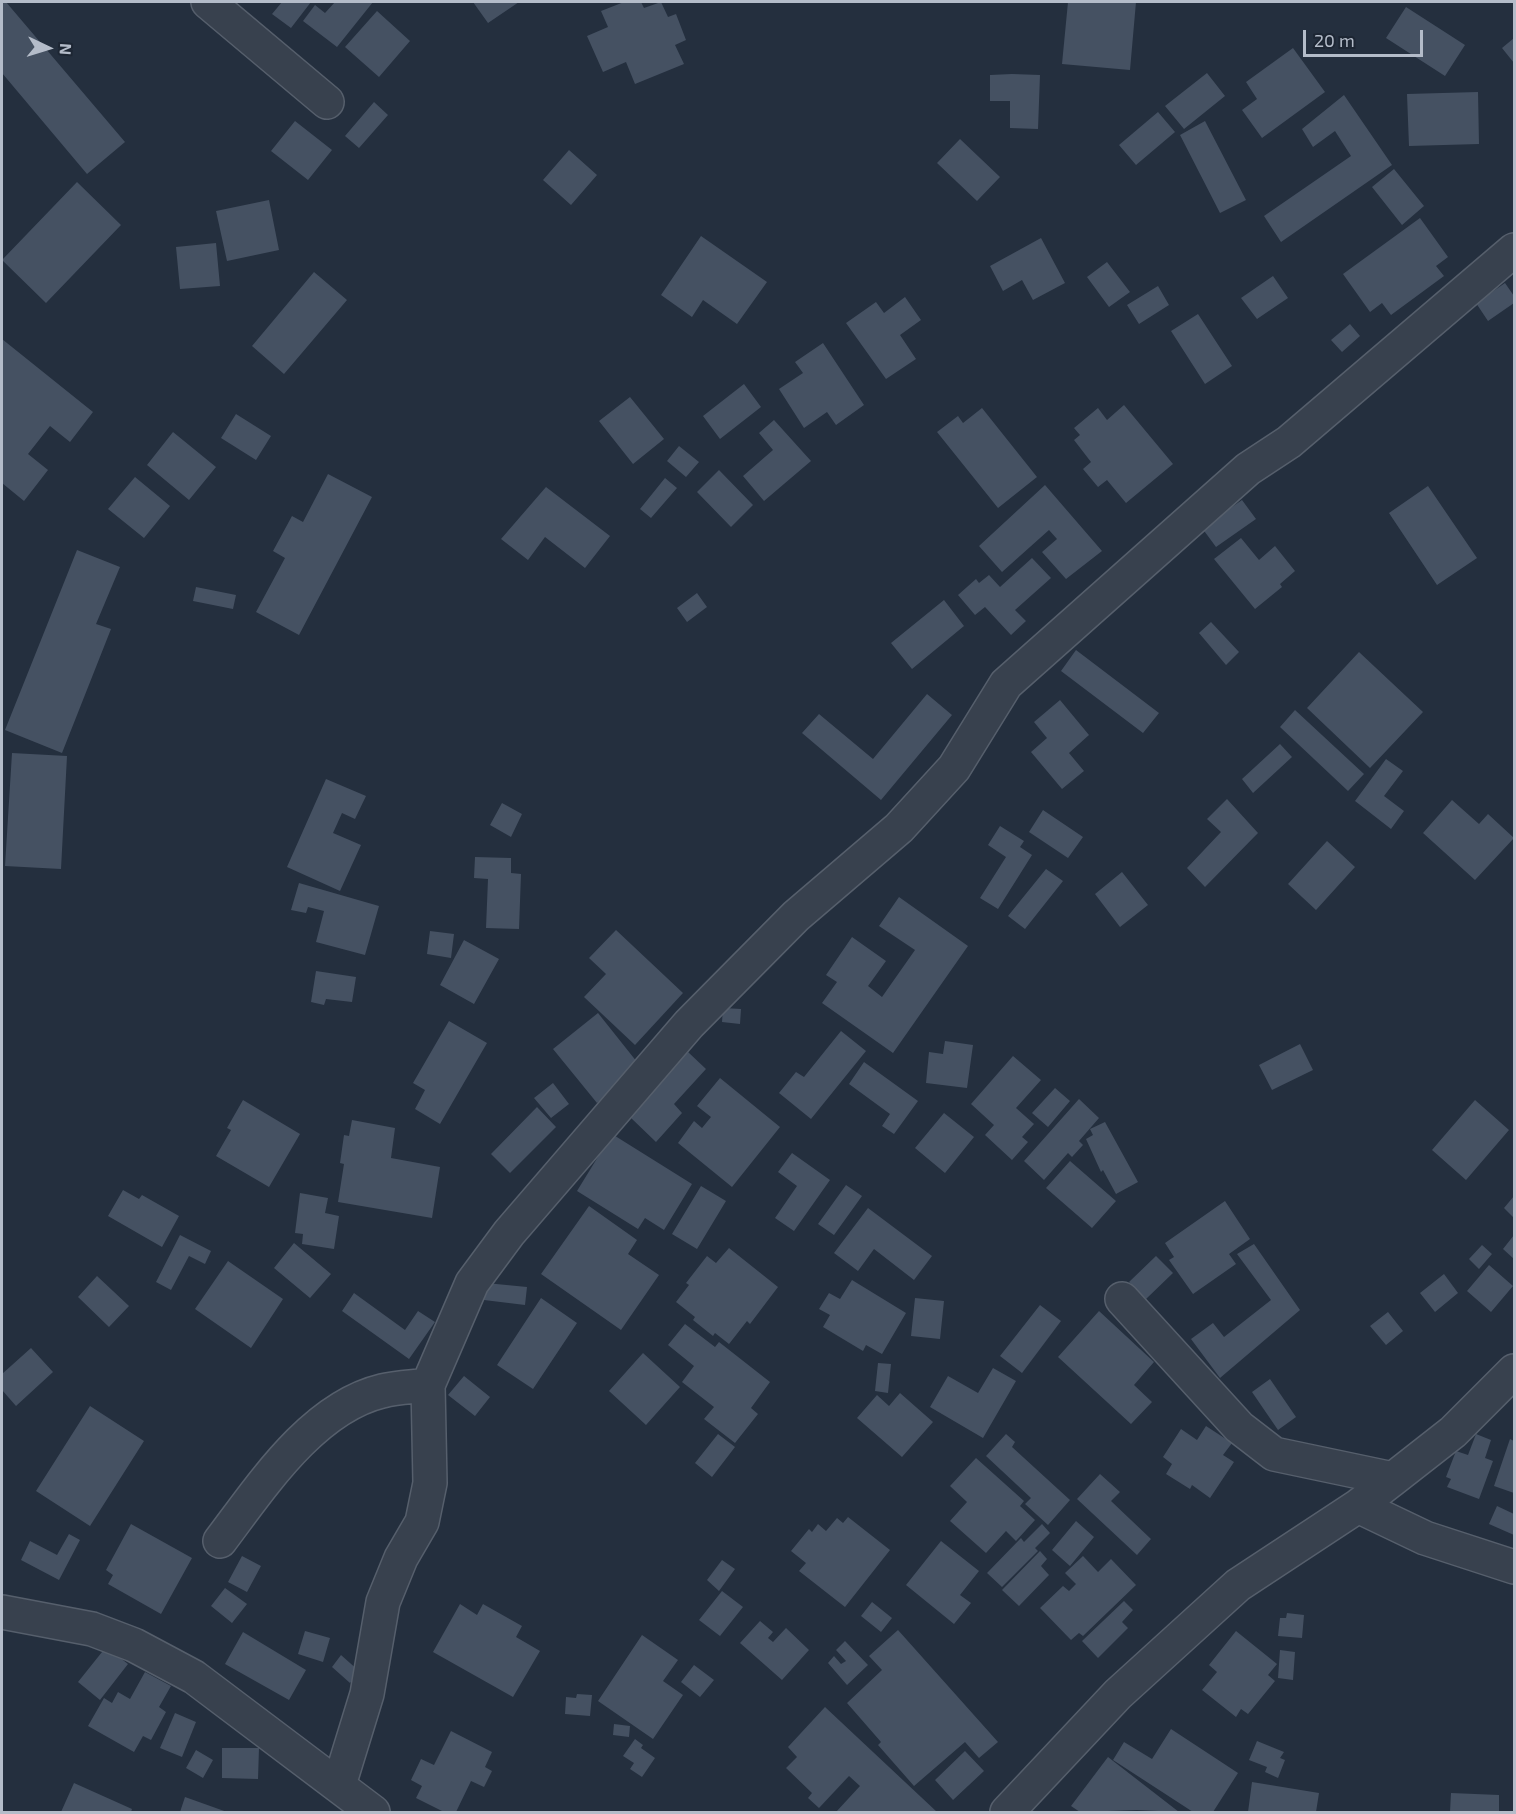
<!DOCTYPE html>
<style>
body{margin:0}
#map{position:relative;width:1516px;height:1814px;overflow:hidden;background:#242f3e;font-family:"Exo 2",sans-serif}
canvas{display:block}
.frame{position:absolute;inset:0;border:3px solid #b4bcc9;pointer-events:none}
.north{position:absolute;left:18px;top:18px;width:60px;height:60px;-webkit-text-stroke:4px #1d2633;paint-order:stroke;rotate:94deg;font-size:16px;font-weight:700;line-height:24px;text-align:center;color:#b4bcc9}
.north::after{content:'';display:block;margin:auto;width:21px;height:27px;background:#b4bcc9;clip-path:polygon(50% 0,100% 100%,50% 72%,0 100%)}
.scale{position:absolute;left:1303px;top:30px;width:120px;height:27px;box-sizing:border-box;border:3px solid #b4bcc9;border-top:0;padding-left:8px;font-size:18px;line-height:21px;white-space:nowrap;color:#b4bcc9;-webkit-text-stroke:4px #1d2633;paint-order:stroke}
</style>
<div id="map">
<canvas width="1516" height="1814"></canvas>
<div class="frame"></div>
<div class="north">N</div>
<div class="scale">20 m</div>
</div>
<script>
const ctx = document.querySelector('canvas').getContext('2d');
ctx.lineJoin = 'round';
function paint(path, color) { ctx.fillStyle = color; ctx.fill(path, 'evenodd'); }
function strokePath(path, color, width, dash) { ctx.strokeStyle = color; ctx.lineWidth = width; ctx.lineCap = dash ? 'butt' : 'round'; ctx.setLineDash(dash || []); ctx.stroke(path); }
paint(new Path2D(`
 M 2,2 L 6,2 L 125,142 L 87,174 L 2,73 Z
 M 282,2 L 311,2 L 291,28 L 272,14 Z
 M 335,2 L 373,2 L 337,47 L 303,21 L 315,5 L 325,13 Z
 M 473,2 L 519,2 L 488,23 Z
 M 624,2 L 641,2 L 644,8 L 661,2 L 668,17 L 676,14 L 686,40 L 675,45 L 684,64 L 635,84 L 626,62 L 603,72 L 587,36 L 608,27 L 601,11 Z
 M 1068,2 L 1136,2 L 1130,70 L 1062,64 Z
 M 1406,7 L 1465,45 L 1445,76 L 1386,38 Z
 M 377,11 L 410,41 L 379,77 L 345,47 Z
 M 1514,38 L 1514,63 L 1502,48 Z
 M 1293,48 L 1325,92 L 1262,138 L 1242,110 L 1257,99 L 1246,82 Z
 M 1207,73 L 1225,96 L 1184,129 L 1165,106 Z
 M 1012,74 L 1040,75 L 1038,129 L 1010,128 L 1010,101 L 990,101 L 990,75 Z
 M 1478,92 L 1479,144 L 1409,146 L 1407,94 Z
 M 1344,95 L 1392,165 L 1281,242 L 1264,216 L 1351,156 L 1335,131 L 1313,147 L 1302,129 Z
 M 374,102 L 388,115 L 359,148 L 345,136 Z
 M 1158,112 L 1175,132 L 1136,165 L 1119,145 Z
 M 295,121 L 332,150 L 308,180 L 271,151 Z
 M 1205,121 L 1246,200 L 1220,213 L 1180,135 Z
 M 960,139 L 1000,177 L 977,201 L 937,163 Z
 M 569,150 L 597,175 L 571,205 L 543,180 Z
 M 1394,169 L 1424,206 L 1402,225 L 1372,187 Z
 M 77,182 L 121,225 L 46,303 L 2,260 Z
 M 269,200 L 279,250 L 227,261 L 216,211 Z
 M 1420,218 L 1448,257 L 1436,266 L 1444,276 L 1391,315 L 1382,303 L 1370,312 L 1343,274 Z
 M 701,236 L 767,282 L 737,324 L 703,300 L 692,317 L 661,295 Z
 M 1041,238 L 1065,283 L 1033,300 L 1022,280 L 1003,291 L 990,266 Z
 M 216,243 L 220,286 L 180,289 L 176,247 Z
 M 1107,262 L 1130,292 L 1109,307 L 1087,277 Z
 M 314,272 L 347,300 L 284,374 L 252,346 Z
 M 1273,276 L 1288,298 L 1257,319 L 1241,298 Z
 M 1505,283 L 1514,296 L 1514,303 L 1488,321 L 1476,303 Z
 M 1158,286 L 1169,305 L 1139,324 L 1127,305 Z
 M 905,297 L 921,320 L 900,335 L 916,359 L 886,379 L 846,323 L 876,302 L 884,313 Z
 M 1198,314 L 1232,366 L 1205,384 L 1171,331 Z
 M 1350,324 L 1360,336 L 1342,352 L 1331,340 Z
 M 2,339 L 93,412 L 70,442 L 50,426 L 28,454 L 48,470 L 24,501 L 2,483 Z
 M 823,343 L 864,405 L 836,425 L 827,412 L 804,428 L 779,389 L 803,373 L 795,362 Z
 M 744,384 L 761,407 L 720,439 L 703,416 Z
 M 630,397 L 664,439 L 633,464 L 599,421 Z
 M 1124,405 L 1173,464 L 1126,503 L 1107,480 L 1098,487 L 1083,469 L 1091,462 L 1074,440 L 1080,435 L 1074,428 L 1098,408 L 1107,420 Z
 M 982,408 L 1037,477 L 998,508 L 937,432 L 958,416 L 963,423 Z
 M 236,414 L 271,436 L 256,460 L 221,438 Z
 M 774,420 L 811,461 L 764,501 L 743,476 L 773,450 L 759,433 Z
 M 173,432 L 216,467 L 189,500 L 147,465 Z
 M 679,446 L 699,462 L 686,477 L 667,461 Z
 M 719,470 L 753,505 L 731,527 L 697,492 Z
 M 328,474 L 372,497 L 299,635 L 256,612 L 285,558 L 273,551 L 292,516 L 303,522 Z
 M 135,477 L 170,506 L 144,538 L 108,509 Z
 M 665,478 L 677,488 L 651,518 L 640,509 Z
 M 1045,485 L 1102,551 L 1066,579 L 1042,552 L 1057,539 L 1049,530 L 1002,572 L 979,546 Z
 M 1428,486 L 1477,558 L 1437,585 L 1389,513 Z
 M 546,487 L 610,536 L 585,568 L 545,537 L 528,560 L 501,539 Z
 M 1242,500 L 1256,519 L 1216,547 L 1202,528 Z
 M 1241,538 L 1259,560 L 1275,546 L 1295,571 L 1280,584 L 1282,587 L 1255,609 L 1214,559 Z
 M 77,550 L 120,567 L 96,624 L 111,629 L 62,753 L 5,730 Z
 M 1032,558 L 1051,578 L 1015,610 L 1026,621 L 1011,635 L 985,607 L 975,615 L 958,595 L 976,579 L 979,583 L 989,575 L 1000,587 Z
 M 196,587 L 236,595 L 233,609 L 193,601 Z
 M 697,593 L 707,607 L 687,622 L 677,608 Z
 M 944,600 L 964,626 L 912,669 L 891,643 Z
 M 1211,622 L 1239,652 L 1226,665 L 1199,633 Z
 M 1076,650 L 1159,713 L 1143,733 L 1061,671 Z
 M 1359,652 L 1423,712 L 1370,768 L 1307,708 Z
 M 927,694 L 952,715 L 881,800 L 802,733 L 819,714 L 873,759 Z
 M 1060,700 L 1089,735 L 1069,753 L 1084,771 L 1062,789 L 1031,752 L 1047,738 L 1034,722 Z
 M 1295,710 L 1364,774 L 1348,791 L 1280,727 Z
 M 1280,744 L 1292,757 L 1253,793 L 1242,779 Z
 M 12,753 L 67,756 L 61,869 L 5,866 Z
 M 1386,759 L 1403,771 L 1384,796 L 1404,811 L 1391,829 L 1355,801 Z
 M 326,779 L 366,796 L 355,819 L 342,813 L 333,833 L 361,845 L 340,891 L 287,867 Z
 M 1227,799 L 1258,833 L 1205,887 L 1187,868 L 1221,832 L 1207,819 Z
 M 1452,800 L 1479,824 L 1488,814 L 1514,838 L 1475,880 L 1423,833 Z
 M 502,803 L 522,814 L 511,837 L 490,825 Z
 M 1043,810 L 1083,837 L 1068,858 L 1029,832 Z
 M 1000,826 L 1024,841 L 1020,847 L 1032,855 L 998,909 L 980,898 L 1006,857 L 988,845 Z
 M 1327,841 L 1355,867 L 1316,910 L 1288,884 Z
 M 475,857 L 511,858 L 511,873 L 521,874 L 519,929 L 486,928 L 488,879 L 474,878 Z
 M 1046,869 L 1063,881 L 1025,929 L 1008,916 Z
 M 1122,872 L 1148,905 L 1120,927 L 1095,894 Z
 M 299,883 L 379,906 L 365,955 L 316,942 L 324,911 L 308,907 L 306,913 L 291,910 Z
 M 899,897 L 968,946 L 893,1053 L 822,1003 L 837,982 L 826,975 L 852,937 L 886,961 L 868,986 L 882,997 L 915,950 L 879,926 Z
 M 616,930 L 683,993 L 635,1045 L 584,997 L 606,974 L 589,958 Z
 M 430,931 L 454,934 L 451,958 L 427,954 Z
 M 464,940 L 499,959 L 474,1004 L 440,985 Z
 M 316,971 L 356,977 L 352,1002 L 326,999 L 324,1005 L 311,1002 Z
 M 723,1008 L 741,1009 L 740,1024 L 722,1022 Z
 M 598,1013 L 641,1067 L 597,1103 L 553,1049 Z
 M 449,1021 L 487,1043 L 440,1124 L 415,1109 L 425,1090 L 413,1083 Z
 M 841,1031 L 866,1051 L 811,1119 L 779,1093 L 796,1072 L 804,1077 Z
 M 945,1041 L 973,1045 L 967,1088 L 926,1083 L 929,1052 L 943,1054 Z
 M 1300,1044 L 1313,1070 L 1272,1090 L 1259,1065 Z
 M 688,1052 L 706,1069 L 674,1104 L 682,1113 L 656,1142 L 630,1117 Z
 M 1013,1056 L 1041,1080 L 1016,1108 L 1034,1124 L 1022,1137 L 1028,1142 L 1012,1160 L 985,1135 L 994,1125 L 971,1104 Z
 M 864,1062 L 918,1101 L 894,1134 L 882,1126 L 890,1114 L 849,1084 Z
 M 720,1078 L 780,1127 L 732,1187 L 678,1143 L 694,1121 L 702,1128 L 711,1117 L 697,1106 Z
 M 553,1083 L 569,1104 L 551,1118 L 534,1098 Z
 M 1055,1088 L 1070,1101 L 1048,1127 L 1032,1113 Z
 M 1079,1099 L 1099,1118 L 1079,1141 L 1083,1145 L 1072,1157 L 1068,1153 L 1044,1180 L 1024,1161 Z
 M 243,1100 L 300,1134 L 269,1187 L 216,1156 L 231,1130 L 227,1128 Z
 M 1475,1100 L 1509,1130 L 1466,1180 L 1432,1150 Z
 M 537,1107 L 556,1127 L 510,1173 L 491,1154 Z
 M 944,1113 L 974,1137 L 945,1173 L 915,1148 Z
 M 352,1120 L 395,1128 L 391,1158 L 440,1167 L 432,1218 L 338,1202 L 344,1164 L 340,1163 L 344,1135 L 349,1136 Z
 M 1105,1122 L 1138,1182 L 1116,1194 L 1103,1170 L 1101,1172 L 1086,1139 L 1093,1135 L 1090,1129 Z
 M 612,1134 L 692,1184 L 664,1230 L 645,1218 L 638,1229 L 577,1191 Z
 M 792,1153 L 830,1180 L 794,1231 L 775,1218 L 797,1186 L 778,1172 Z
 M 1070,1161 L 1116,1201 L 1092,1228 L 1046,1188 Z
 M 846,1185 L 862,1196 L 834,1235 L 818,1224 Z
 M 701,1186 L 726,1201 L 697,1249 L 672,1234 Z
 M 123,1190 L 139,1199 L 142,1195 L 179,1216 L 162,1247 L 108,1216 Z
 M 300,1193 L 328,1198 L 325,1213 L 339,1216 L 334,1249 L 302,1244 L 303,1234 L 295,1233 Z
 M 1514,1196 L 1514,1218 L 1504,1208 Z
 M 1225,1201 L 1250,1239 L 1229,1254 L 1236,1264 L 1193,1294 L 1169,1260 L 1174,1257 L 1165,1243 Z
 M 589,1206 L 637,1240 L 628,1254 L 659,1275 L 621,1330 L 541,1274 Z
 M 868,1208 L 932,1256 L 914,1280 L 874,1249 L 858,1271 L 834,1253 Z
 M 180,1235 L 211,1251 L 205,1264 L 189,1256 L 171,1290 L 156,1282 Z
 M 1514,1235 L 1514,1259 L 1503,1249 Z
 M 294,1243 L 331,1274 L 310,1298 L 274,1268 Z
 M 1254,1244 L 1300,1310 L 1220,1378 L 1191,1339 L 1213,1323 L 1224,1337 L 1271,1300 L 1237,1254 Z
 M 1482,1245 L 1492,1254 L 1479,1269 L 1469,1259 Z
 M 729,1248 L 778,1287 L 750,1324 L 747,1321 L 729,1344 L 715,1333 L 713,1336 L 693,1320 L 695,1317 L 676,1302 L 689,1285 L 686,1283 L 707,1256 L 716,1263 Z
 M 1156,1256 L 1173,1273 L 1146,1299 L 1129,1282 Z
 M 228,1261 L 283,1299 L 251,1348 L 195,1309 Z
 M 1489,1265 L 1513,1286 L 1491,1312 L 1467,1291 Z
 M 1444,1274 L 1458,1293 L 1435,1312 L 1420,1293 Z
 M 97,1276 L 129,1306 L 109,1327 L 78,1297 Z
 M 852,1280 L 906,1313 L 882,1354 L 866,1345 L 863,1351 L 823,1327 L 830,1315 L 819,1309 L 829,1293 L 840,1299 Z
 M 486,1283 L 527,1287 L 525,1305 L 484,1300 Z
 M 354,1293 L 405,1330 L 418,1311 L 435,1322 L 409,1359 L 342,1311 Z
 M 541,1298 L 577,1323 L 533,1389 L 497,1365 Z
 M 915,1298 L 944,1301 L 940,1339 L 911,1336 Z
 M 1040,1305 L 1061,1321 L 1022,1373 L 1000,1356 Z
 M 1099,1311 L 1154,1362 L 1134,1385 L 1152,1402 L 1131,1424 L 1058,1357 Z
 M 1388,1312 L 1403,1331 L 1386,1345 L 1370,1326 Z
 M 685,1324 L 715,1347 L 719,1342 L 770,1382 L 751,1408 L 758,1414 L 735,1443 L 704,1419 L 714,1407 L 682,1382 L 694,1366 L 668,1345 Z
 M 31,1348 L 53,1372 L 16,1406 L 2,1390 L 2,1374 Z
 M 643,1353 L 680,1387 L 646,1425 L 609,1391 Z
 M 878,1363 L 891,1364 L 888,1393 L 875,1391 Z
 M 993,1368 L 1016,1381 L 983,1438 L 930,1407 L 948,1376 L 978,1393 Z
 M 464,1376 L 490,1397 L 475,1416 L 448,1395 Z
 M 1270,1379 L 1296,1417 L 1278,1430 L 1252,1392 Z
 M 900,1393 L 933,1422 L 902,1457 L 857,1418 L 877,1395 L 889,1406 Z
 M 90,1406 L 144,1441 L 90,1526 L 36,1491 Z
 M 1206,1426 L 1232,1443 L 1223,1455 L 1234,1462 L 1210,1498 L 1192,1485 L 1190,1489 L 1166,1474 L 1172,1464 L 1163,1457 L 1181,1429 L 1197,1440 Z
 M 718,1434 L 735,1447 L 712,1477 L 695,1463 Z
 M 1006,1434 L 1015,1442 L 1012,1447 L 1070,1500 L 1048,1525 L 1025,1504 L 1031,1498 L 986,1456 Z
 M 1476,1434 L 1491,1440 L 1485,1458 L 1493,1461 L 1479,1499 L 1447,1487 L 1451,1479 L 1446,1477 L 1456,1451 L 1468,1455 Z
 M 1510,1439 L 1514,1441 L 1514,1493 L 1494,1486 Z
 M 976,1458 L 1024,1501 L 1020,1506 L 1035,1520 L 1016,1541 L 1006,1531 L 986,1553 L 950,1521 L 967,1502 L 950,1486 Z
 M 1100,1474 L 1120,1492 L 1111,1501 L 1151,1539 L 1137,1555 L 1077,1499 Z
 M 1497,1506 L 1514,1514 L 1514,1535 L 1489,1524 Z
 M 848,1517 L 890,1550 L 845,1607 L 799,1571 L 806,1563 L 791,1551 L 809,1529 L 812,1532 L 818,1524 L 826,1531 L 837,1518 L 843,1523 Z
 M 1076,1521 L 1094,1537 L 1070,1566 L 1052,1550 Z
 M 131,1524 L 192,1558 L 161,1614 L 108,1584 L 113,1575 L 106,1570 Z
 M 1042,1524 L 1050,1533 L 1035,1548 L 1038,1551 L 1002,1587 L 987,1573 L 1021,1538 L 1024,1542 Z
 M 69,1534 L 80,1540 L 59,1580 L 21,1560 L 30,1541 L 57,1555 Z
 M 941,1541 L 979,1571 L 960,1595 L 971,1603 L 954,1624 L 906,1585 Z
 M 1040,1551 L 1047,1559 L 1041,1566 L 1049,1575 L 1019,1606 L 1002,1590 Z
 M 242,1556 L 261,1566 L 247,1592 L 228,1582 Z
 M 1083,1556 L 1098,1572 L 1111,1559 L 1136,1585 L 1083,1636 L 1079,1633 L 1071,1640 L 1040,1608 L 1063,1586 L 1069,1591 L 1076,1584 L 1065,1573 Z
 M 722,1560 L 735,1569 L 719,1591 L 707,1580 Z
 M 225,1588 L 247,1604 L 232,1623 L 211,1606 Z
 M 722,1591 L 743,1607 L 720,1636 L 699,1620 Z
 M 1124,1601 L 1133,1610 L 1122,1622 L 1128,1628 L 1098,1658 L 1082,1641 Z
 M 872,1602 L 892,1618 L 881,1632 L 861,1616 Z
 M 460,1604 L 477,1615 L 483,1604 L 522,1626 L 516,1637 L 540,1651 L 513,1697 L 433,1652 Z
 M 1287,1613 L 1304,1615 L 1302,1638 L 1278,1636 L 1280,1618 L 1286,1618 Z
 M 760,1621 L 773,1632 L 768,1638 L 773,1642 L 786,1628 L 809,1650 L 782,1680 L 740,1643 Z
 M 898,1630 L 998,1742 L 979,1758 L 965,1742 L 914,1786 L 878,1745 L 881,1742 L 847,1703 L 882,1670 L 869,1656 Z
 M 305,1631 L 330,1638 L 323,1662 L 298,1654 Z
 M 1236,1631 L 1277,1664 L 1268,1675 L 1275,1681 L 1248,1714 L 1241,1709 L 1236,1717 L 1202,1690 L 1217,1672 L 1209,1665 Z
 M 243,1632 L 306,1670 L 289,1700 L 225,1664 Z
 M 642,1635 L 678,1660 L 663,1681 L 683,1695 L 653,1739 L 598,1701 Z
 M 845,1641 L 868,1665 L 847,1685 L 828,1663 L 834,1656 L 841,1664 L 846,1661 L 836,1650 Z
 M 106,1647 L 128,1664 L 100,1700 L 78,1682 Z
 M 1280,1650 L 1295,1652 L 1293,1680 L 1278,1678 Z
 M 341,1655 L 359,1671 L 350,1683 L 332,1667 Z
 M 694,1665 L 714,1680 L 700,1697 L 681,1682 Z
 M 145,1672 L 171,1686 L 159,1707 L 166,1712 L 151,1740 L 143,1736 L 134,1752 L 88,1726 L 104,1698 L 112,1703 L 118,1692 L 130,1699 Z
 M 577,1694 L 592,1695 L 590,1716 L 565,1714 L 566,1697 L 576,1698 Z
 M 825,1707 L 937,1812 L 836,1812 L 860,1786 L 849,1776 L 819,1808 L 808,1798 L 812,1793 L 786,1768 L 797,1757 L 788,1747 Z
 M 175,1713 L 196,1722 L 182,1757 L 160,1748 Z
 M 614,1724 L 630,1726 L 629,1737 L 613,1735 Z
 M 1171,1729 L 1238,1773 L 1213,1812 L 1193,1812 L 1113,1760 L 1124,1742 L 1152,1759 Z
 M 451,1731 L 492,1752 L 485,1767 L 492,1771 L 484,1787 L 471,1781 L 456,1812 L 444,1812 L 416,1798 L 422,1786 L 411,1780 L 421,1759 L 434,1765 Z
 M 635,1739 L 643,1745 L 641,1748 L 655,1758 L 642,1777 L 630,1769 L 634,1763 L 623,1756 Z
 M 1257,1741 L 1284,1752 L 1280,1758 L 1285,1760 L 1278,1778 L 1265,1772 L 1267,1767 L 1249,1760 Z
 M 222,1748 L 259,1748 L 258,1779 L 222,1778 Z
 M 196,1750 L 213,1760 L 203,1778 L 186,1768 Z
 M 965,1751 L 984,1771 L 953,1800 L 935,1780 Z
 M 1108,1757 L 1179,1812 L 1137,1810 L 1080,1812 L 1071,1806 Z
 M 1252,1782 L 1319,1793 L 1316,1812 L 1248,1812 Z
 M 74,1783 L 132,1809 L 131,1812 L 61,1812 Z
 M 1451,1793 L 1499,1795 L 1499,1812 L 1450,1812 Z
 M 185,1797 L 227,1812 L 180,1812 Z`), '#455162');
const minor = new Path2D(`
 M 208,2 L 327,102
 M 1122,1299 L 1239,1427 L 1274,1454 L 1393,1479
 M 1358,1506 L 1425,1538 L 1514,1567
 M 220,1541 C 261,1487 312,1408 382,1391 C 397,1387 413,1387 428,1385
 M 2,1612 L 92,1629 L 134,1645 L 194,1677 L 373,1812
 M 339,1785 L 367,1694 L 383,1602 L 401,1558 L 422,1522 L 430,1483 L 428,1385 L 472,1283 L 509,1233 L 689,1024 L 796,916 L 899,828 L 954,768 L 1006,684 L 1248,469 L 1289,442 L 1514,250
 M 1007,1812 L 1118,1694 L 1238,1585 L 1358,1506 L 1393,1479 L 1453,1432 L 1514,1371`);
strokePath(minor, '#565f6c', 36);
strokePath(minor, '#38414e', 33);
</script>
